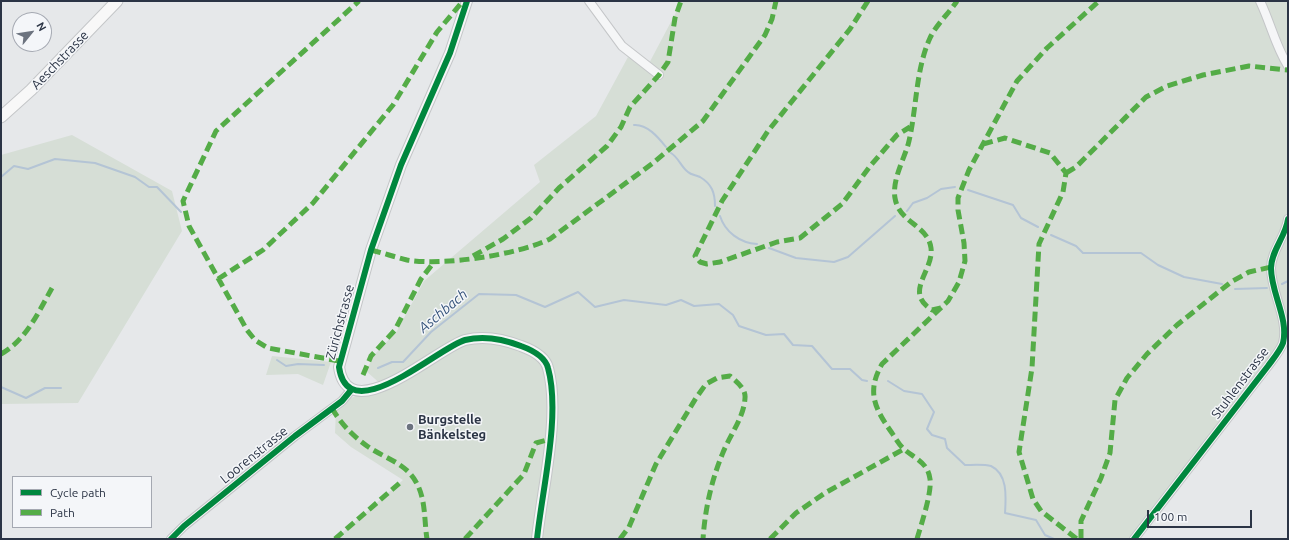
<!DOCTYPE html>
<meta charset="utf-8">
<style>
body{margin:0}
#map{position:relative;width:1289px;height:540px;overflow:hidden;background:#e6e8ea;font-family:Ubuntu,sans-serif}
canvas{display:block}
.frame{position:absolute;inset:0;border:2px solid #2b3445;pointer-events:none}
.legend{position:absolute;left:12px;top:476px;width:140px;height:52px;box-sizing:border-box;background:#f4f6f9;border:1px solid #a4a8b1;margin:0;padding:5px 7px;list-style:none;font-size:12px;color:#2b3445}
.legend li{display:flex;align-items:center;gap:8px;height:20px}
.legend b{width:20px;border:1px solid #a4a8b1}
.north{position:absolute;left:12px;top:12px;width:40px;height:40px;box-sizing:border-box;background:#f4f6f9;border:1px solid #a4a8b1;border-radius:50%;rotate:60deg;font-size:11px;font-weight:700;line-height:16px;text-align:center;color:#2b3445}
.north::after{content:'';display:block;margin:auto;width:14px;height:18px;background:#6c737f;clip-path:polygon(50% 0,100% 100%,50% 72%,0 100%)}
.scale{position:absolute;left:1147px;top:510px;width:105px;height:18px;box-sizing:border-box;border:2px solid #2b3445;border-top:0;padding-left:5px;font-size:12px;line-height:14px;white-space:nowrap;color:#2b3445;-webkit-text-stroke:3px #f4f6f9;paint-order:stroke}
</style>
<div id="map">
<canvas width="1289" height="540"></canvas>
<div class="frame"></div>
<ul class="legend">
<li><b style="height:5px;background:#00873e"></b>Cycle path</li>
<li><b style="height:5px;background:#54ac47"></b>Path</li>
</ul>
<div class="north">N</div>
<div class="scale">100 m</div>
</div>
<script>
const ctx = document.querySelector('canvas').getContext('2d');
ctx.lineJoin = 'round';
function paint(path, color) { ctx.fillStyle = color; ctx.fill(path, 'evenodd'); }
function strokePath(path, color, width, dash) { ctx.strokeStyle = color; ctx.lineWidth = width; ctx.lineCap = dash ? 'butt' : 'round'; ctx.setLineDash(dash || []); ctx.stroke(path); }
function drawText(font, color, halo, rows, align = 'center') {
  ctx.font = font + ' Ubuntu,sans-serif'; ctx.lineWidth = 3; ctx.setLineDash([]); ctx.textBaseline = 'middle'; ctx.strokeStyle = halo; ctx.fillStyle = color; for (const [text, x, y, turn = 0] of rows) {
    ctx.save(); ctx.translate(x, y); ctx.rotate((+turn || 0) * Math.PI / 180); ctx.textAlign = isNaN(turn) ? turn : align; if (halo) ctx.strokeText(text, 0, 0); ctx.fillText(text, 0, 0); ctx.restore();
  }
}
paint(new Path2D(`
 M 682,1 L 1288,1 L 1288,332 L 1130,539 L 335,539 L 403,480 L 351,447 L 335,433 L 336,410 L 348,399 L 383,386 L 366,371 L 374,355 L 397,331 L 424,281 L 540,182 L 534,165 L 596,116 L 628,57 L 646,69 Z
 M 72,135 L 172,191 L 182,231 L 78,403 L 1,404 L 1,155 Z
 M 272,356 L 331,362 L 323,385 L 298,374 L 266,375 Z`), '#d6ded6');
strokePath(new Path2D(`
 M 634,125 C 647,124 658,137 666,147
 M 671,153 C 679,158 681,167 688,172 C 691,175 696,175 700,177 C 712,184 715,193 715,206
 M 1,177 L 14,166 L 28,169 L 55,159 L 95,163 L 135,177 L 149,187 L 157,187 L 181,212
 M 968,190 L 1013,205 L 1021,218 L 1038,227
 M 907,211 L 913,203 L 927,198 L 941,189 L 955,187
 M 720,216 C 725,232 740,243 757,244
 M 1051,235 L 1076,246 L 1083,253 L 1141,253 L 1158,265 L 1184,277 L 1222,284
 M 769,248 L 796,258 L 834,262 L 848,257 L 895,216
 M 1282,284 L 1288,281
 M 1235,289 L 1267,288
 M 277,360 L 286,366 L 298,364 L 324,365
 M 378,368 L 392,362 L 403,362 L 431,332 L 479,294 L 516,295 L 545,307 L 578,292 L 595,307 L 624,300 L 666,305 L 681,300 L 694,306 L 719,304 L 733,315 L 739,326 L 766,335 L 784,334 L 793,345 L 812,346 L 832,369 L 850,369 L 862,380 L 867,381
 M 888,381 L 904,391 L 922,394 L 934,412 L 927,429 L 932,435 L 945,439 L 947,448 L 965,465 C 972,465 984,464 991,466 C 1008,474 1006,497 1005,513 L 1036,520 L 1045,535 L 1054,539
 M 1,387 L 26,398 L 45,388 L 61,388`), '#b4c4d5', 2);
const minor = new Path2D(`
 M 589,1 L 622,46 L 659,75
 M 1260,1 C 1271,24 1275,45 1288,66
 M 171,539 L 184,526 L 295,436 L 342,401 L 352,389
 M 1134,539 L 1268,366 C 1273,359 1280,351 1283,343 C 1289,319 1271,293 1271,268 C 1271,251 1286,236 1288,219`);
const tertiary = new Path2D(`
 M 467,1 L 450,53 L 401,165 L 371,250 L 339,367 C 348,431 439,347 465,340 C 485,335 503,339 521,346 C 532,350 545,356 548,368 C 561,415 542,490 537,539`);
const secondary = new Path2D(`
 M 1,117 L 31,90 L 117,1`);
strokePath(minor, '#c4c6c8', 10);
strokePath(tertiary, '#c4c6c8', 12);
strokePath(secondary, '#c4c6c8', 13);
strokePath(minor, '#f5f6f7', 8);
strokePath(tertiary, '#f5f6f7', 10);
strokePath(secondary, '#f8f8f8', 11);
strokePath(new Path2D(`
 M 868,1 L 850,29 L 768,131 L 722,201 L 695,256 L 700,262 L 707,264 L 720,262 L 777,242 L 800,238 L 842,204 L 871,165 L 897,135 L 910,127
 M 983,144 L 1005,138 L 1050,153 L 1066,173 L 1063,192 L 1039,244 L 1032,368 L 1019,452 L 1033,499 L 1041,511 L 1077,539
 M 1066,173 L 1076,167 L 1146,97 L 1167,86 L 1203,75 L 1249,66 L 1288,70
 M 371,250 C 383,253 395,257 407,260 C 444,266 516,255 550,239 L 653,163 L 703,121 L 765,35 L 772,19 L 776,1
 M 473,256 L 503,239 L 531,218 L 559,188 L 607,146 L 621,127 L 630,107 L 659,75 L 668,62 L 675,18 L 681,1
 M 218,279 L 263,250 L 313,203 L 393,105 L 437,32 L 463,1
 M 941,308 L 932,310 C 903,292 934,271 931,248 C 928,225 899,223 895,198 C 892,181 903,161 908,145 C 917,110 915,71 930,38 C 936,25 949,13 957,1
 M 1,354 C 26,340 38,313 52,288
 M 339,361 L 268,348 L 255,340 L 247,330 L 189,226 L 183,201 L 216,131 L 359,1
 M 363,375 L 371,356 L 395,330 L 421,279 L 434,262
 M 332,408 C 340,423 353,436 367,446 C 384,458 406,463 416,482 C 426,499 424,520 427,539
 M 335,539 L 402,481
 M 465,539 L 524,474 L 536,443 L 551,439
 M 620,539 L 629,527 L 656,464 L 696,398 L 706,384 L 717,378 L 730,376 C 737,382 746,389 745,398 C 744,418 729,436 722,455 C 711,482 705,510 703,539
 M 770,539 L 796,513 L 825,493 L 904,449
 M 917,539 C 921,525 932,493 930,479 C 928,463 916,459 905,450 C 900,446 896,439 892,433 C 875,409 866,392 882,364 L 948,301 L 959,282 L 965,261 L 964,243 L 958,210 L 958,198 L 969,170 L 1017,81 L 1047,48 L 1099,1
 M 1081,539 L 1081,521 L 1101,478 L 1110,453 L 1115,400 L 1127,378 L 1147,354 L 1177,325 L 1231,282 L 1249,272 L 1271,267`), '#54ac47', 5, [10, 5]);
strokePath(new Path2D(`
 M 467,1 L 450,53 L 401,165 L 371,250 L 339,367 C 348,431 439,347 465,340 C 485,335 503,339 521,346 C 532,350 545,356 548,368 C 561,415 542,490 537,539
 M 171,539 L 184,526 L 295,436 L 342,401 L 352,389
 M 1134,539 L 1268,366 C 1273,359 1280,351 1283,343 C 1289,319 1271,293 1271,268 C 1271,251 1286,236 1288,219`), '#00873e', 6);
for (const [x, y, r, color] of [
 [410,427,4,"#6c737f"]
]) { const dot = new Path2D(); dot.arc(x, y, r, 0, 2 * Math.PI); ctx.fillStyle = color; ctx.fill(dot); strokePath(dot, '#f4f6f9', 1.5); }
drawText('13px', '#2b3445', '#f4f6f9', [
 ["Aeschstrasse",60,60,-46],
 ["Zürichstrasse",340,322,-75],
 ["Stuhlenstrasse",1240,383,-53],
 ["Loorenstrasse",254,455,-39]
]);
drawText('bold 13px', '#2b3445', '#f4f6f9', [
 ["Burgstelle",418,420],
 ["Bänkelsteg",418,435]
], 'left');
drawText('italic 14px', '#34527a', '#f4f6f9', [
 ["Aschbach",443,311,-40]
]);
</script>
